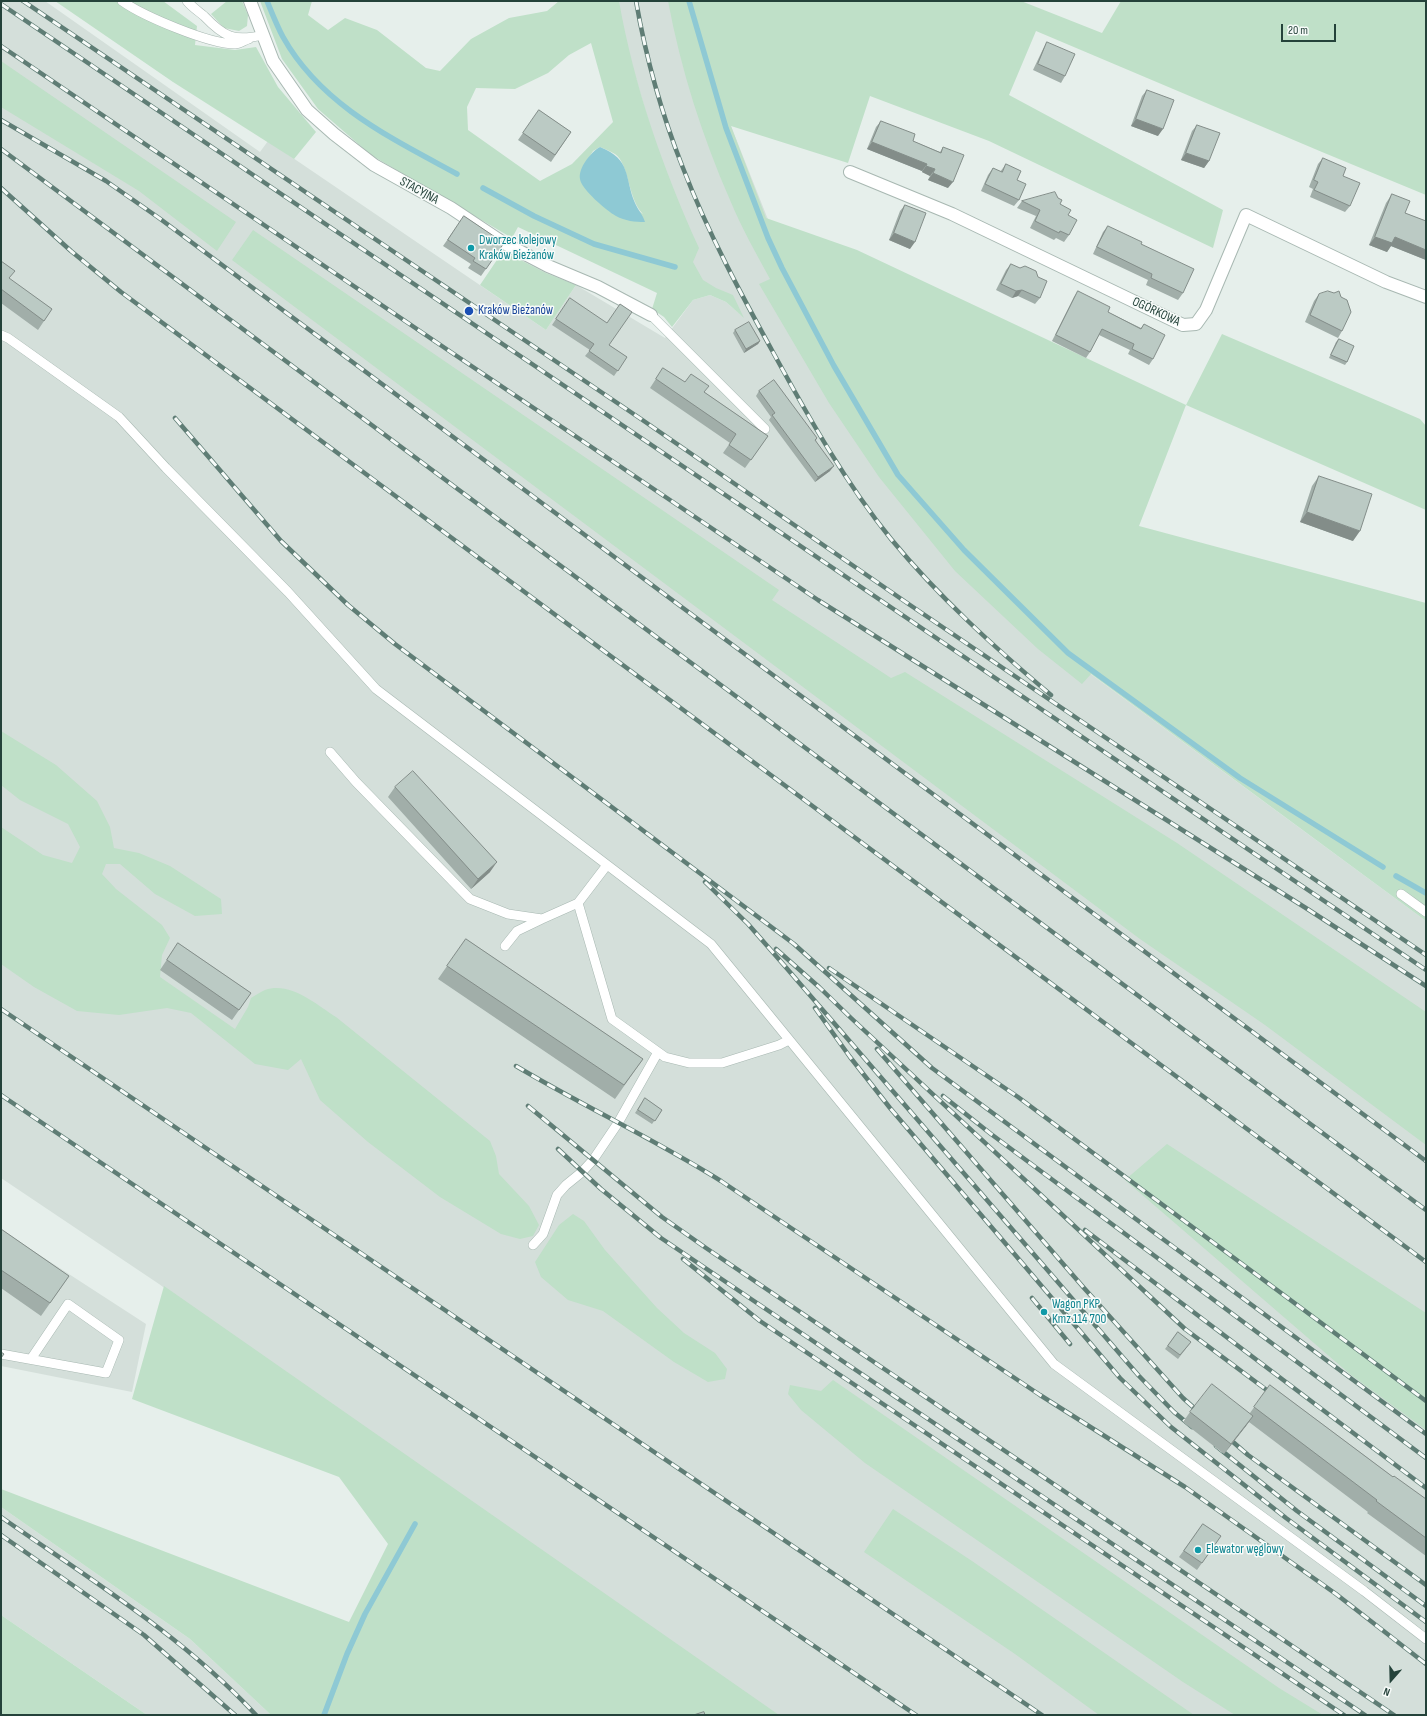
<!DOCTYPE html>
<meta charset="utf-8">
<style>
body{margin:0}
#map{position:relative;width:1427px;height:1716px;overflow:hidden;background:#e6efeb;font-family:"Sofia Sans Condensed",sans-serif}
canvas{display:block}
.frame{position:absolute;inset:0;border:2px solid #24423a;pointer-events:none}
.north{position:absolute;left:1371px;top:1660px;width:40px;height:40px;-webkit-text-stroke:3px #f7fbf9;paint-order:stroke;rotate:200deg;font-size:11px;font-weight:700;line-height:16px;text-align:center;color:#24423a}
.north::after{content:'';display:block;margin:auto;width:14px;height:18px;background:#24423a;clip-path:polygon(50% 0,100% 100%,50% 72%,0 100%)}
.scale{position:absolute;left:1281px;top:24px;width:55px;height:18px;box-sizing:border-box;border:2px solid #24423a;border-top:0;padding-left:5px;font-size:12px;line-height:14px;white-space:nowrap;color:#24423a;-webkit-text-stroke:3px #f7fbf9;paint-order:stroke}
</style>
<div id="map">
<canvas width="1427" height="1716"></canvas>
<div class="frame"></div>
<div class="north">N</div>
<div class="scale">20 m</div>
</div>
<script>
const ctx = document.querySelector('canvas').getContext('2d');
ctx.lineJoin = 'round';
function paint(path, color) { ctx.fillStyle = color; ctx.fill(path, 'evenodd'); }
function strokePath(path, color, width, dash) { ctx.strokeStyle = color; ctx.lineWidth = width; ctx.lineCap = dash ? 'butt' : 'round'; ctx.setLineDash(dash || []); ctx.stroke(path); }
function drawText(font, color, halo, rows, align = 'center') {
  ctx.font = font + ' "Sofia Sans Condensed",sans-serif'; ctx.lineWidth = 3; ctx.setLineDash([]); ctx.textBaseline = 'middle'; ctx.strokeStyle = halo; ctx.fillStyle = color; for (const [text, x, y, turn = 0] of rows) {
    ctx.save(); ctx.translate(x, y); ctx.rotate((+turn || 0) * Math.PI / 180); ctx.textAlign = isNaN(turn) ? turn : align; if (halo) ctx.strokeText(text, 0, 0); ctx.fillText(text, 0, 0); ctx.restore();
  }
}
paint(new Path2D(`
 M 1,1 L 45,1 L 260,152 L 268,141 L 546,330 L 576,285 L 665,338 L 693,300 L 710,295 L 726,302 L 742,316 L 729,298 L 695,278 L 613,1 L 700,1 L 731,126 L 767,217 L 793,274 L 1077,664 L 1426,921 L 1426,1715 L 755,1715 L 159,1284 L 1,1178 Z
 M 1,1230 L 146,1324 L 132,1392 L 1,1366 Z
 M 1,1507 L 190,1639 L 271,1715 L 147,1715 L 1,1615 Z`), '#d4dfda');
paint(new Path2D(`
 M 55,1 L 163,1 L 197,26 L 195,45 L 235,50 L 256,47 L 278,87 L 316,132 L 294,159 L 173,82 Z
 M 227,1 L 242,1 L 248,15 L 247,26 L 239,31 L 224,28 L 211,14 Z
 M 260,1 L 312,1 L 308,15 L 328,30 L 345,18 L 377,30 L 426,68 L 440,71 L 471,39 L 509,18 L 547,11 L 559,1 L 619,1 C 634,86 663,169 699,248 L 693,262 L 703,280 L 716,288 L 733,295 L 744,318 L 726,302 L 710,295 L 693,300 L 672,327 L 664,317 L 652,309 L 657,293 L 518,227 L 512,238 L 371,155 L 318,109 L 282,59 ZM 591,43 L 613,122 L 572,164 L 540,181 L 468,130 L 467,107 L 476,88 L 515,89 L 548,73 L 569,55 ZM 600,147 C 605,149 610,151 615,154 C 629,163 628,200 643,214 L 581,171 L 593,151 Z
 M 668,1 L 1021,1 L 1102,33 L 1121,1 L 1426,1 L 1426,195 L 1322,152 L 1036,31 L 1009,95 L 1223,210 L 1213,248 L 989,141 L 870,96 L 848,163 L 731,126 L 766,218 L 857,250 L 1186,405 L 1222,334 L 1420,419 L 1426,426 L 1426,510 L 1186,405 L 1139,526 L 1426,603 L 1426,921 L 1091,674 L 1082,684 L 1038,649 L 955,571 L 879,477 L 829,403 L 759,284 L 770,279 C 756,253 741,227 730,200 C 702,136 681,70 668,1 Z
 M 1,61 L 236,222 L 217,251 L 139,191 L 1,107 Z
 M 253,230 L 779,590 L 772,600 L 891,678 L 905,672 L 1177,843 L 1426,1012 L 1426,1145 L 1265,1025 L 1140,939 L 232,260 Z
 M 503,251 L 546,273 L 576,285 L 546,330 L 480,285 Z
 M 1,731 L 56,765 L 97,801 L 110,827 L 114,848 L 139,853 L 170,866 L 221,899 L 222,914 L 195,916 L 155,894 L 120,864 L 106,864 L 102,874 L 116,889 L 162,925 L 170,938 L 162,955 L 160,977 L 235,1029 L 248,1007 L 251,998 C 256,995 260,992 265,990 C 290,981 316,1004 336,1017 L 490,1141 L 496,1156 L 499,1174 L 529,1206 L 539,1225 L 533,1236 L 520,1239 L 501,1234 L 440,1197 L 368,1142 L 320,1100 L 301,1059 L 288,1070 L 255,1064 L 191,1013 L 167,1008 L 119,1015 L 77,1011 L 34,987 L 1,964 L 1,827 L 43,855 L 72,863 L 80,847 L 68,824 L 20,800 L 1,785 Z
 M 1167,1144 L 1426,1313 L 1426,1430 L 1351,1375 L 1125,1180 Z
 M 573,1214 L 584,1221 L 605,1250 L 657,1308 L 684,1333 L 715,1353 L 727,1369 L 725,1379 L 708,1382 L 674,1362 L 603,1311 L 568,1300 L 541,1277 L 535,1262 L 559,1225 Z
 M 164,1286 L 779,1715 L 271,1715 L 190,1639 L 1,1507 L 1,1489 L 349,1622 L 388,1544 L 339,1477 L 132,1399 Z
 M 833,1380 L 1279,1688 L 1323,1715 L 1235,1715 L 1183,1682 L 865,1463 L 801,1410 L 788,1394 L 790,1385 L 821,1391 Z
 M 893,1509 L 972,1561 L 1194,1715 L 1099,1715 L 1015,1654 L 864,1552 Z
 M 1,1615 L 147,1715 L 1,1715 Z`), '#bfe0c8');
paint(new Path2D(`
 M 600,147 C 632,160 624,177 635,203 C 638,210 643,215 645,222 C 635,222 625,221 616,216 C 607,211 581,189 580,179 C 578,168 591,152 600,147 Z`), '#8ec9d4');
strokePath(new Path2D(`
 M 267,1 C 272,13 277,26 283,37 C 321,105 391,138 457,174
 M 689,1 L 726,128 L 768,238 L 782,268 L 834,366 L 898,475 L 964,550 L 1068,653 L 1240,778 L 1383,867
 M 483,188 L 534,216 L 594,244 L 675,267
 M 1396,876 L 1426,893
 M 324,1715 L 347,1654 L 365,1614 L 415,1524`), '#8ec9d4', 5.5);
const lane = new Path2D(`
 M 122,1 C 143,16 209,44 235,44 C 239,44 245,40 249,39
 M 187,1 C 192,7 198,11 204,16 C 224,37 234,42 263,35
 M 651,315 L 765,429
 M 1,335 L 8,338 L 119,417 L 166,468 L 288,592 L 376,689 L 711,944 L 1054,1364 L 1364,1591 L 1426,1639
 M 330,752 L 356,782 L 470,899 L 508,914 L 542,919 L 578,903 L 607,865
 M 1401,894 L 1426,912
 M 578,903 L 612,1019 L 665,1057 L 689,1063 L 722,1063 L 779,1045 L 789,1040
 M 505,946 L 517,931 L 542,919
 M 533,1245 L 543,1234 L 557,1195 L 566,1185 L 582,1172 L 593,1160 L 618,1123 L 658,1052
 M 1,1354 L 106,1373 L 119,1340 L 68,1304 L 31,1359`);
const street = new Path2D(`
 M 250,1 L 273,61 L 307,110 L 334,134 L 374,165 L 451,208 L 502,242 L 548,266 L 598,287 L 651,315
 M 850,172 L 952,214 L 1183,325 L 1196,324 L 1206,310 L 1246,215 L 1386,282 L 1426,297`);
strokePath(lane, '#a8b8b2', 10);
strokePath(street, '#a8b8b2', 14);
strokePath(lane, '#fff', 9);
strokePath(street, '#fff', 12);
const rail = new Path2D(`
 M 23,1 L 641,419 L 910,605 L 1426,955
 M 636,1 C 646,58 662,115 683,168 C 708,233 741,294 774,354 C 809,418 845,482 891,539 C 939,597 994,647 1051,695
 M 1,4 L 1426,970
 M 1,46 L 436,342 L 818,600 L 1309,910 L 1426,986
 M 1,120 L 106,181 L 159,218 L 1426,1161
 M 1,149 L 1426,1210
 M 1,188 L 71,251 L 121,292 L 1426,1262
 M 175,418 L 281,541 L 348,605 L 395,644 L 794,944 L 932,1068 L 1426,1434
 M 705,882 L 748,924 L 783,964 L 1139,1376 L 1174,1412 L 1192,1427
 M 776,949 L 819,987 L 851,1018 L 1185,1329 L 1276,1397
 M 829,968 L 1018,1097 L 1426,1401
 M 815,1008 L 850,1057 L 890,1108 L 1120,1378 L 1171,1427 L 1286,1518 L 1426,1622
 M 1,1009 L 1042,1715
 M 877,1049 L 1084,1288 L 1183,1398 L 1202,1415
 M 516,1066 C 583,1106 654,1139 721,1181 L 1040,1395 L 1185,1487 L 1336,1594 L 1426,1664
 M 1,1095 L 916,1715
 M 943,1096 L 991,1134 L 1426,1458
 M 528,1106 L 662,1217 L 706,1248 L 1394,1715
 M 558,1149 L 601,1189 L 661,1238 L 1365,1715
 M 1085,1230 L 1426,1488
 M 683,1259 L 760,1321 L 1344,1715
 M 1032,1298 L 1070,1344
 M 1225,1435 L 1248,1455 L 1426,1585
 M 1216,1446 L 1297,1511 L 1426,1606
 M 1,1517 C 88,1578 183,1636 256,1715
 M 1,1535 L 144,1635 L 235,1715`);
strokePath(rail, '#5f7d75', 4.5);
strokePath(rail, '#f7fbf9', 3, [9]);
paint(new Path2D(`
 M 1047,42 L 1065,76 L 1061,83 L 1033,70 L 1043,49 Z
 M 1147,90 L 1158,136 L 1131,126 L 1142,96 Z
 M 539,110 L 571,132 L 551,162 L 518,140 Z
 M 881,121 L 913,141 L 940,152 L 943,147 L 948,188 L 928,180 L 930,176 L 922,172 L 922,171 L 867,149 L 876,127 Z
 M 1197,125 L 1209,161 L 1204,168 L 1181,160 L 1192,131 Z
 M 1323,158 L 1343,176 L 1350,206 L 1345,212 L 1310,197 L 1313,189 L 1309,187 L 1318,164 Z
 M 1006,164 L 1017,180 L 1019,200 L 1014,206 L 981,191 L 988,175 L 993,168 L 1000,172 Z
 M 1392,194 L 1405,213 L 1426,221 L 1426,260 L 1391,246 L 1387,252 L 1369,245 L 1386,203 Z
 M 1022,201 L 1060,204 L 1068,215 L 1069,235 L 1064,242 L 1056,238 L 1054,240 L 1030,228 L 1036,216 L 1017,208 Z
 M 905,205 L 910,249 L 889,240 L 900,211 Z
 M 464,216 L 504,243 L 481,276 L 468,268 L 471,264 L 443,246 Z
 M 1108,226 L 1141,244 L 1183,293 L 1178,300 L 1146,285 L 1148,280 L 1093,254 L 1103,232 Z
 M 1,261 L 9,279 L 52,309 L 38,330 L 1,303 Z
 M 1011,264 L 1040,298 L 1035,304 L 1018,296 L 1012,298 L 996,290 L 1006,270 Z
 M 1078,291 L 1108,312 L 1141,328 L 1144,324 L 1153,359 L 1149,365 L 1128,354 L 1130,350 L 1099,335 L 1090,352 L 1086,358 L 1052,341 L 1074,297 Z
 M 1319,294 L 1342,331 L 1338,338 L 1305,322 L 1314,301 Z
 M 570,298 L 609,345 L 627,357 L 614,376 L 585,356 L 590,350 L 552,325 Z
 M 735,330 L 760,341 L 758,344 L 744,353 L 733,333 Z
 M 1339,339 L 1347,362 L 1345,365 L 1329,358 L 1336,342 Z
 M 663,368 L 685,382 L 704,392 L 768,436 L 745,468 L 723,453 L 730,443 L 650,388 Z
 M 759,391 L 817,438 L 816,441 L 830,471 L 815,482 L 769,420 L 771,417 L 756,396 Z
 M 1319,476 L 1353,541 L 1300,522 L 1312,486 Z
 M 395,787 L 490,872 L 471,889 L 388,797 Z
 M 466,939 L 643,1059 L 615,1099 L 438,979 Z
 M 178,943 L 251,993 L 232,1020 L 160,970 Z
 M 645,1098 L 662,1110 L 652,1124 L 635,1113 Z
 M 1,1229 L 69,1276 L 41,1316 L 1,1288 Z
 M 1178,1332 L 1191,1342 L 1178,1359 L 1165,1349 Z
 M 1270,1385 L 1393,1477 L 1426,1499 L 1426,1556 L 1367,1513 L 1368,1512 L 1249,1422 L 1224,1454 L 1183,1422 L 1190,1412 L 1250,1413 Z
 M 1203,1524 L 1221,1536 L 1197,1570 L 1179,1557 Z`), '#a1aea9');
paint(new Path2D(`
 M 1136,119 L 1163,129 L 1158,136 L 1131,126 Z
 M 872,142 L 927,164 L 922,171 L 867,149 Z
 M 1186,153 L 1209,161 L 1204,168 L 1181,160 Z
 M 926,166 L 935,169 L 930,176 L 922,172 Z
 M 933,173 L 953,182 L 948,188 L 928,180 Z
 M 894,233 L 915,242 L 910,249 L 889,240 Z
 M 1375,237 L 1395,237 L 1426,250 L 1426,260 L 1391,246 L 1387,252 L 1369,245 Z
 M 1022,290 L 1018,296 L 1012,298 L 1016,291 Z
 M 760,341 L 758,344 L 744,353 L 746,349 Z
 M 834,466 L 830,471 L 815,482 L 818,477 Z
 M 1307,512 L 1360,531 L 1353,541 L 1300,522 Z
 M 497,862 L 490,872 L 471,889 L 478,879 Z
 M 1253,1416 L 1246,1426 L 1224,1454 L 1231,1444 Z`), '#838d89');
const building = new Path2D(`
 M 1047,42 L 1075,54 L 1065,76 L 1038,64 Z
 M 1147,90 L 1174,100 L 1163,129 L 1136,119 Z
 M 539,110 L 571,132 L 555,155 L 523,133 Z
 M 881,121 L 915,134 L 913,141 L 941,153 L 943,147 L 964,155 L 953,182 L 933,173 L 935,169 L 926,166 L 927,164 L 872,142 Z
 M 1197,125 L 1220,133 L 1209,161 L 1186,153 Z
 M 1323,158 L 1346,168 L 1343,176 L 1360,183 L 1350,206 L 1314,190 L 1318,182 L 1314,180 Z
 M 1006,164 L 1021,171 L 1017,180 L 1026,184 L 1019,200 L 985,184 L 993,168 L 1002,172 Z
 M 1055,192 L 1058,198 L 1062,200 L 1060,204 L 1071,210 L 1068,215 L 1077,220 L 1069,235 L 1060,231 L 1059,233 L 1035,221 L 1040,210 L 1022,201 Z
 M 1392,194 L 1410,201 L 1405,213 L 1426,221 L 1426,250 L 1395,237 L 1392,243 L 1375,237 Z
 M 905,205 L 926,213 L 915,242 L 894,233 Z
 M 464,216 L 504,243 L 486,269 L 473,261 L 475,258 L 448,240 Z
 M 1108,226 L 1142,242 L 1141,244 L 1194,269 L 1183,293 L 1151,278 L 1152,274 L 1097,247 Z
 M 1,261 L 15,271 L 9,278 L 52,309 L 44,321 L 1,289 Z
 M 1011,264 L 1020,268 L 1025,266 L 1036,271 L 1038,277 L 1047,281 L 1040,298 L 1022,290 L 1016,291 L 1001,284 Z
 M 1078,291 L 1110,307 L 1108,312 L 1141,329 L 1144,324 L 1165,335 L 1153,359 L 1132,349 L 1134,344 L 1102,329 L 1090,352 L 1056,335 Z
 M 1328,291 L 1334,293 L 1339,291 L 1341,297 L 1347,300 L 1351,312 L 1342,331 L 1310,315 L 1319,294 Z
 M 570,298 L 607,323 L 620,304 L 632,312 L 609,345 L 627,357 L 618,371 L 589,351 L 594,344 L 556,319 Z
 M 749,322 L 760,341 L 746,349 L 735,330 Z
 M 1339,339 L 1354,346 L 1347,362 L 1331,355 Z
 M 663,368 L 685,382 L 691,374 L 709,386 L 704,392 L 768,436 L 751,460 L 729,445 L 736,434 L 656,379 Z
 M 774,380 L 817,438 L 815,440 L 834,466 L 818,477 L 772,415 L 775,413 L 759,391 Z
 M 1319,476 L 1372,494 L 1360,531 L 1307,512 Z
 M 413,771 L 497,862 L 478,879 L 395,787 Z
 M 466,939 L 643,1059 L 624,1085 L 447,966 Z
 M 178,943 L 251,993 L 239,1010 L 167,960 Z
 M 645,1098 L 662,1110 L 655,1121 L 638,1110 Z
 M 1,1229 L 69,1276 L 50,1303 L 1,1270 Z
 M 1178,1332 L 1191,1342 L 1180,1355 L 1168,1346 Z
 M 1,1352 L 4,1354 L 1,1358 Z
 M 1212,1384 L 1253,1416 L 1231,1444 L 1190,1412 Z
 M 1270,1385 L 1393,1477 L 1394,1476 L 1426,1499 L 1426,1538 L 1376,1501 L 1377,1500 L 1254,1407 Z
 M 1203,1524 L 1221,1536 L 1202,1563 L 1184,1551 Z
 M 704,1712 L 705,1715 L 694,1715 Z`);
paint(building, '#bbcac4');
strokePath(building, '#838d89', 1);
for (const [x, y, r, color] of [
 [471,248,4,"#0f9aa8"],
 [469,311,5,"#1a4fb4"],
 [1044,1312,4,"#0f9aa8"],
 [1198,1550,4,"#0f9aa8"]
]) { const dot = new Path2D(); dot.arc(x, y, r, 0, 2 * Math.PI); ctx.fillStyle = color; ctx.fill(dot); strokePath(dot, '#f7fbf9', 1.5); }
drawText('13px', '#24423a', '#f7fbf9', [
 ["STACYJNA",419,191,29],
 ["OGÓRKOWA",1156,312,25]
]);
drawText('13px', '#0d838f', '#f7fbf9', [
 ["Dworzec kolejowy",479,241],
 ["Kraków Bieżanów",479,256],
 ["Wagon PKP",1052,1305],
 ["Kmz 114 700",1052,1320],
 ["Elewator węglowy",1206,1550]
], 'left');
drawText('13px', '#164399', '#f7fbf9', [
 ["Kraków Bieżanów",478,311]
], 'left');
</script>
